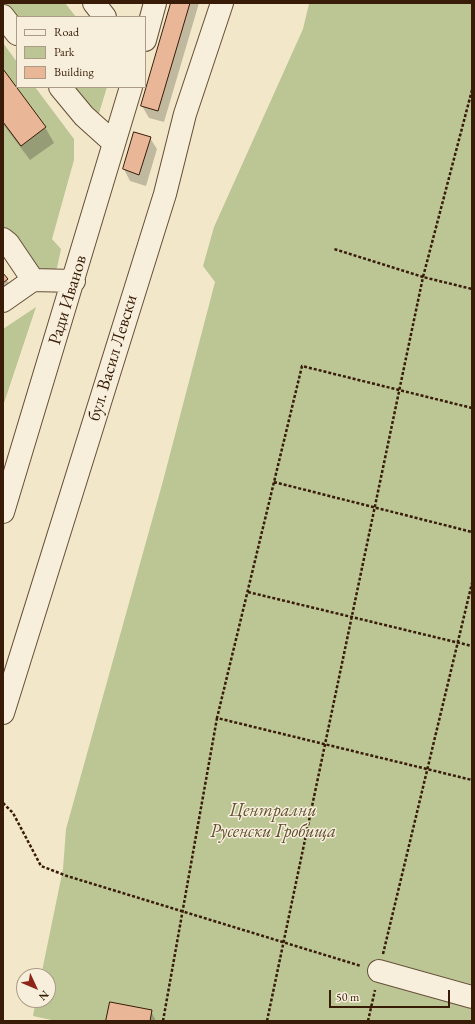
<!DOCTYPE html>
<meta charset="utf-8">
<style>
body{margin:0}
#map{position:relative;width:475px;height:1024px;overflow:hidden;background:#f2e7c8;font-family:"EB Garamond",serif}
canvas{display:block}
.frame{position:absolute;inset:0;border:4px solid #381c08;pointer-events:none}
.legend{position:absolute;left:16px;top:16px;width:130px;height:72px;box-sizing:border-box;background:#f7efdb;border:1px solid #ab9b87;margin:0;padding:5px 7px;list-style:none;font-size:12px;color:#381c08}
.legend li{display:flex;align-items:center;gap:8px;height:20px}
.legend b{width:20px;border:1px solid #ab9b87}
.north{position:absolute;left:16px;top:968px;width:40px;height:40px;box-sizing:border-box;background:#f7efdb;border:1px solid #ab9b87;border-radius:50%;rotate:134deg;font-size:11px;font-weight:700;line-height:16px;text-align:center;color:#381c08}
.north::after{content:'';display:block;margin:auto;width:14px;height:18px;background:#8f2418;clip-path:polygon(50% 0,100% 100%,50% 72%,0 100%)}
.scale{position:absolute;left:329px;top:990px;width:121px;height:18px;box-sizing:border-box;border:2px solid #381c08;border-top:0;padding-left:5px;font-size:12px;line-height:14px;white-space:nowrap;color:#381c08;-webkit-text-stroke:3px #f7efdb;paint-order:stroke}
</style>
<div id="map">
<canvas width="475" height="1024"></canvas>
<div class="frame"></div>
<ul class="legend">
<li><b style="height:5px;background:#f7efdb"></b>Road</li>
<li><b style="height:11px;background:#bcc594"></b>Park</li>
<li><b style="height:11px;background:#e9b798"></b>Building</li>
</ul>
<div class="north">N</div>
<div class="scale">50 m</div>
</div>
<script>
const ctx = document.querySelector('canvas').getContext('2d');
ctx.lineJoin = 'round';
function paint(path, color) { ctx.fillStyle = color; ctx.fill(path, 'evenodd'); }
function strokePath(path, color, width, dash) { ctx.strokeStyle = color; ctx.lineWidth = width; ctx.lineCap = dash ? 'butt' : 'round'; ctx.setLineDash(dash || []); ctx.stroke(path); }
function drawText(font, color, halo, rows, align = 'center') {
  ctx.font = font + ' "EB Garamond",serif'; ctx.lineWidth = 3; ctx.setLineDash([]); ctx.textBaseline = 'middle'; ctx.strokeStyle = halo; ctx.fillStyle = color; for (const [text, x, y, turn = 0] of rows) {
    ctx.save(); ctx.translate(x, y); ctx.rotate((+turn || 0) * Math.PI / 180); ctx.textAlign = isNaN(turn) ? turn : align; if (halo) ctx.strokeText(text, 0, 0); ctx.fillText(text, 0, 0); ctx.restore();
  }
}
paint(new Path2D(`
 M 5,3 L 65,3 L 76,17 L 17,18 Z
 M 472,3 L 472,1021 L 56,1021 L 33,1016 L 36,1000 L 48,1000 L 48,976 L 41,976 L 63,869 L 66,829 L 163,481 L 215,282 L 203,266 L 214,227 L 303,29 L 309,4 Z
 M 3,43 L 17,62 L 17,87 L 35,87 L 74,139 L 74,160 L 52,239 L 61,249 L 57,268 L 40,278 L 3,232 Z
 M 72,87 L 107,87 L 97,120 Z
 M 36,307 L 3,406 L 3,329 Z`), '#bcc594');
paint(new Path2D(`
 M 172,3 L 199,3 L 164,122 L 149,118 L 142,106 Z
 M 3,70 L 45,127 L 54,143 L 30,160 L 3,124 Z
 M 134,133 L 150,138 L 157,149 L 146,186 L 130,181 L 124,169 Z
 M 3,274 L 18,298 L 3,309 Z
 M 151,1011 L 156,1021 L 107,1021 Z`), '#0003');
const building = new Path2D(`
 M 171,3 L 190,3 L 158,111 L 141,106 Z
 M 3,69 L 46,127 L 21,146 L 3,122 Z
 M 134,132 L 151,137 L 139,175 L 123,169 Z
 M 3,273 L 8,279 L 3,283 Z
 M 110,1002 L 152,1010 L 150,1021 L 106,1021 Z`);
paint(building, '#e9b798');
strokePath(building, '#381c08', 1);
const minor = new Path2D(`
 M 94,3 L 105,17
 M 3,16 L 17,34
 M 145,40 L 155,3
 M 60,87 L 84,116 L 114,143
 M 3,239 L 8,243 L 33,280
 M 3,301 L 33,280 L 74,281
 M 3,512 L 131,87
 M 3,713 L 165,194 L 185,114 L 222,3
 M 379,971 L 472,997`);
strokePath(minor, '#664f38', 24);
strokePath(new Path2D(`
 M 472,90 L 423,277 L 472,289
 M 472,408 L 302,366 L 217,718 L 472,780
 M 274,482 L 472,532
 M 248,592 L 472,646
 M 3,803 L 13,813 L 41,866 L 67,876 L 361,966
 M 383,954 L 472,583
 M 163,1021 L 217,718
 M 267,1021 L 423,277 L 334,249
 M 368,1021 L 375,990`), '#381c08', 2.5, [3, 2]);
strokePath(minor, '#f7efdb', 22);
drawText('18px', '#381c08', '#f7efdb', [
 ["Ради Иванов",68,300,-73],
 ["бул. Васил Левски",113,358,-73]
]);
drawText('italic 18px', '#604f32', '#f7efdb', [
 ["Централни",273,811],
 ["Русенски Гробища",273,832]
]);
</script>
